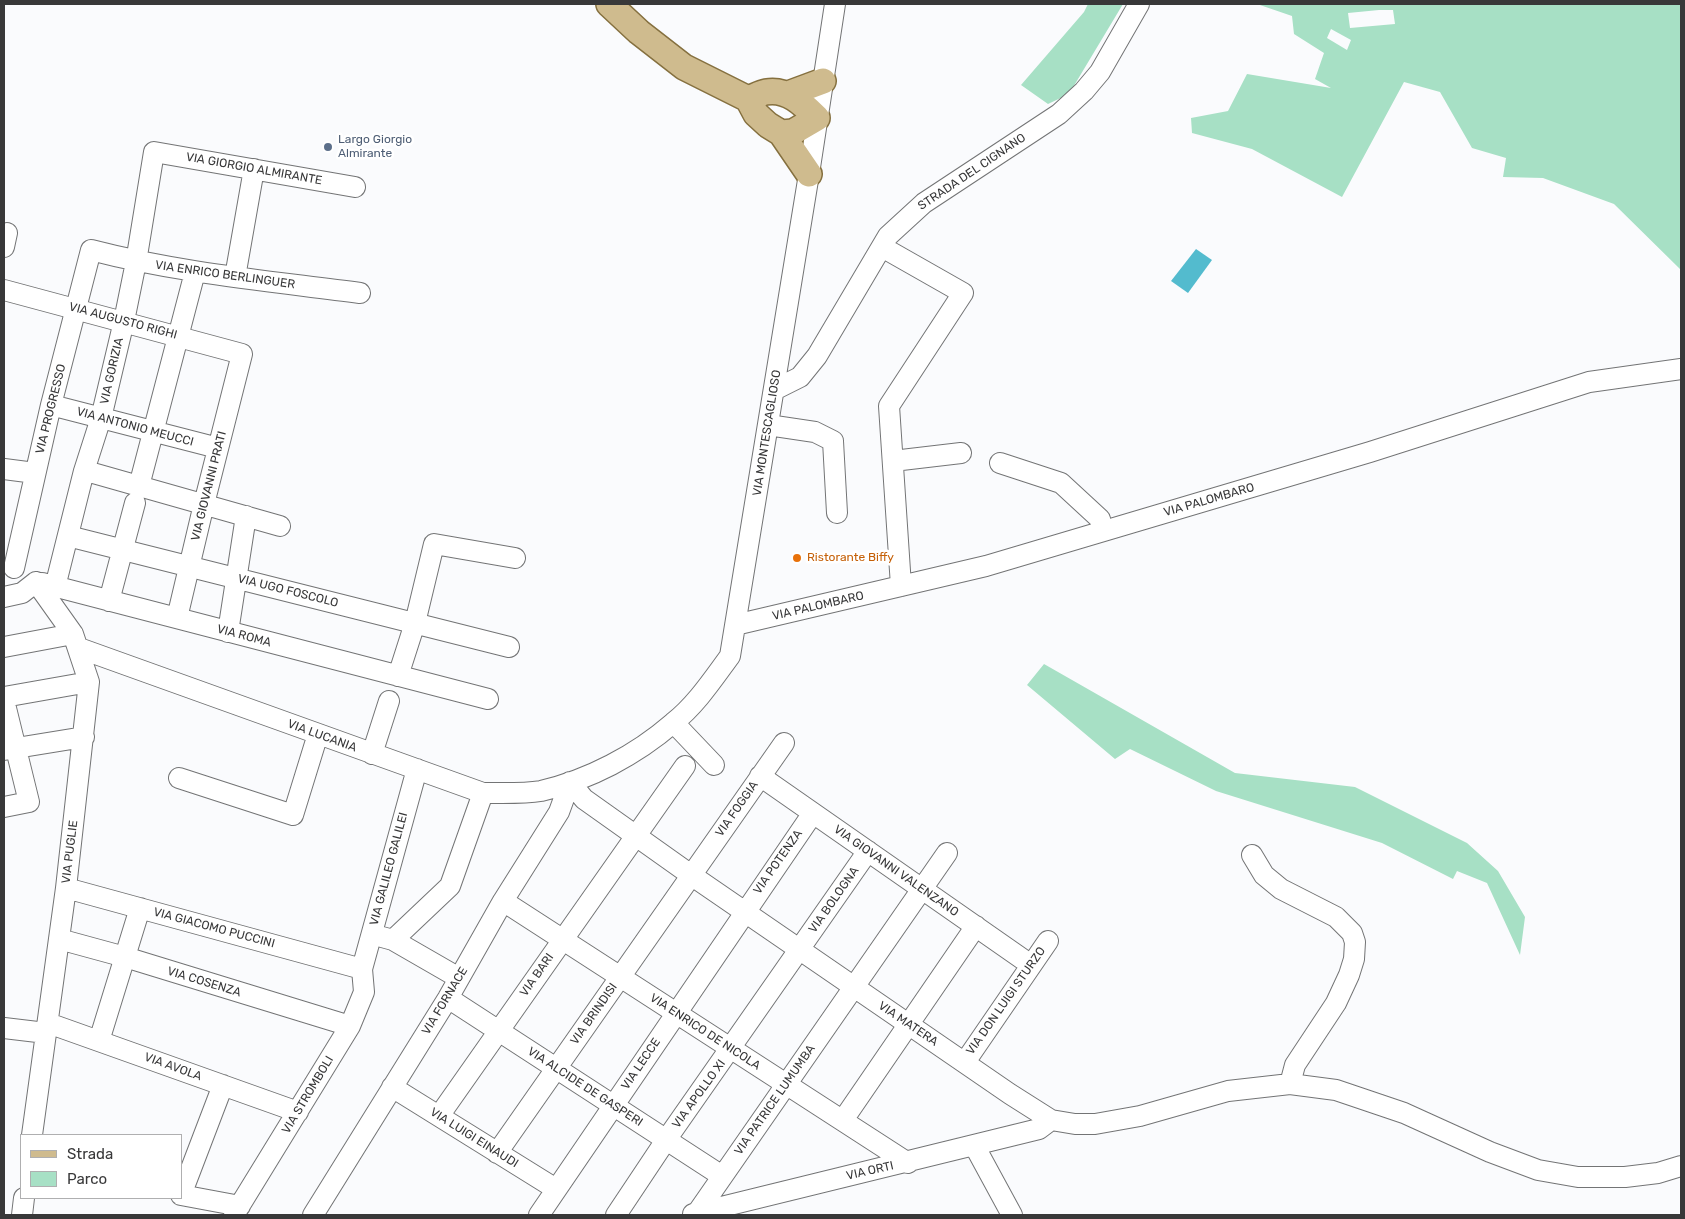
<!DOCTYPE html>
<style>
body{margin:0}
#map{position:relative;width:1685px;height:1219px;overflow:hidden;background:#fafbfd;font-family:Rubik,sans-serif}
canvas{display:block}
.frame{position:absolute;inset:0;border:5px solid #383839;pointer-events:none}
.legend{position:absolute;left:20px;top:1134px;width:162px;height:65px;box-sizing:border-box;background:#fff;border:1px solid #afafb0;margin:0;padding:6px 9px;list-style:none;font-size:15px;color:#383839}
.legend li{display:flex;align-items:center;gap:10px;height:25px}
.legend b{width:25px;border:1px solid #afafb0}
</style>
<div id="map">
<canvas width="1685" height="1219"></canvas>
<div class="frame"></div>
<ul class="legend">
<li><b style="height:6px;background:#cfbb8e"></b>Strada</li>
<li><b style="height:14px;background:#a7e0c5"></b>Parco</li>
</ul>
</div>
<script>
const ctx = document.querySelector('canvas').getContext('2d');
ctx.lineJoin = 'round';
function paint(path, color) { ctx.fillStyle = color; ctx.fill(path, 'evenodd'); }
function strokePath(path, color, width, dash) { ctx.strokeStyle = color; ctx.lineWidth = width; ctx.lineCap = dash ? 'butt' : 'round'; ctx.setLineDash(dash || []); ctx.stroke(path); }
function drawText(font, color, halo, rows, align = 'center') {
  ctx.font = font + ' Rubik,sans-serif'; ctx.lineWidth = 5; ctx.setLineDash([]); ctx.textBaseline = 'middle'; ctx.strokeStyle = halo; ctx.fillStyle = color; for (const [text, x, y, turn = 0] of rows) {
    ctx.save(); ctx.translate(x, y); ctx.rotate((+turn || 0) * Math.PI / 180); ctx.textAlign = isNaN(turn) ? turn : align; if (halo) ctx.strokeText(text, 0, 0); ctx.fillText(text, 0, 0); ctx.restore();
  }
}
paint(new Path2D(`
 M 1088,4 L 1123,4 L 1069,94 L 1048,104 L 1021,85 L 1084,12 Z
 M 1257,4 L 1681,4 L 1681,270 L 1614,204 L 1543,178 L 1503,177 L 1506,158 L 1472,148 L 1440,92 L 1404,82 L 1342,197 L 1252,149 L 1192,133 L 1191,118 L 1228,111 L 1247,74 L 1331,88 L 1315,79 L 1324,53 L 1294,34 L 1292,16 ZM 1379,10 L 1393,10 L 1395,24 L 1350,28 L 1348,13 ZM 1331,29 L 1351,40 L 1347,50 L 1327,38 Z
 M 1044,664 L 1235,773 L 1355,787 L 1467,843 L 1498,871 L 1525,917 L 1520,955 L 1487,883 L 1457,871 L 1453,879 L 1382,843 L 1216,791 L 1130,749 L 1115,759 L 1027,685 Z`), '#a7e0c5');
paint(new Path2D(`
 M 1196,249 L 1212,260 L 1188,293 L 1171,281 Z`), '#53bbce');
const minor = new Path2D(`
 M 4,247 L 7,233
 M 882,247 L 963,293 L 889,406 L 901,586
 M 235,277 L 254,169
 M 4,290 L 242,354 L 204,504 L 177,618
 M 774,390 L 800,377 L 817,356 L 888,236 L 924,203 L 1059,114 L 1084,91 L 1100,72 L 1139,4
 M 51,405 L 218,448
 M 768,425 L 815,432 L 833,441 L 837,513
 M 893,461 L 961,453
 M 1000,463 L 1061,483 L 1100,519 L 1102,531
 M 4,469 L 35,473
 M 93,473 L 280,526
 M 139,486 L 195,272
 M 68,536 L 509,647
 M 14,568 L 51,405 L 91,250 C 179,273 270,281 360,293
 M 42,583 L 488,699
 M 55,587 L 84,471 L 101,418 L 124,321 L 136,262 L 154,152 L 355,187
 M 4,597 L 22,593 L 36,582
 M 109,601 L 135,503
 M 735,625 L 986,566 L 1370,452 L 1589,382 L 1681,369
 M 228,632 L 246,516
 M 4,647 L 73,634
 M 79,648 L 483,793 C 502,793 523,794 541,791 C 589,780 636,755 673,723 C 696,705 713,679 730,656 L 809,174 L 835,4
 M 398,676 L 415,623 L 434,544 L 515,558
 M 4,697 L 89,682
 M 4,700 L 29,802 L 4,807
 M 674,723 L 714,765
 M 4,750 L 84,737
 M 372,754 L 389,701
 M 760,776 L 1031,965
 M 179,778 L 293,815 L 318,734
 M 570,782 L 584,799 L 691,875 L 1010,1094 L 1051,1120 L 1075,1124 L 1095,1124 L 1140,1116 L 1228,1091 L 1290,1084 L 1336,1090 L 1404,1113 L 1490,1152 L 1538,1170 L 1578,1177 L 1625,1177 L 1658,1173 L 1681,1166
 M 1252,855 L 1264,875 L 1281,889 L 1336,917 L 1352,933 L 1355,942 L 1354,959 L 1349,975 L 1336,1003 L 1295,1065 L 1290,1084
 M 66,888 L 362,969
 M 503,901 L 908,1163
 M 382,937 L 393,940 L 459,978
 M 59,939 L 125,957 L 350,1026
 M 393,940 L 450,886 L 483,793
 M 448,998 L 722,1176
 M 48,1023 L 298,1112
 M 4,1028 L 46,1033
 M 99,1041 L 140,908
 M 965,1062 L 1048,941
 M 392,1087 L 556,1189
 M 439,1116 L 685,766
 M 843,1120 L 976,926
 M 32,1135 L 66,888 L 89,682 L 73,634 L 36,582
 M 974,1145 L 1012,1215
 M 497,1153 L 784,743
 M 181,1195 L 223,1085
 M 181,1195 L 240,1206
 M 697,1213 L 947,853
 M 693,1214 L 1039,1129 L 1051,1120
 M 22,1215 L 24,1198
 M 234,1215 L 350,1026 L 364,992 L 362,969 L 417,769
 M 313,1215 L 448,998 L 503,901 L 559,812 L 570,782
 M 539,1215 L 813,813
 M 616,1215 L 666,1140 L 868,851`);
const major = new Path2D(`
 M 609,4 L 639,32 L 684,67 L 748,99 L 756,114 L 768,125 L 781,133 L 809,174
 M 788,94 L 823,81
 M 748,99 C 754,97 760,93 766,92 C 788,88 804,105 817,118 L 793,132 L 781,133`);
strokePath(minor, '#737475', 22);
strokePath(major, '#85703f', 28);
strokePath(minor, '#fff', 20);
strokePath(major, '#cfbb8e', 25);
for (const [x, y, r, color] of [
 [328,147,5,"#5c6f8a"],
 [797,558,5,"#e8710a"]
]) { const dot = new Path2D(); dot.arc(x, y, r, 0, 2 * Math.PI); ctx.fillStyle = color; ctx.fill(dot); strokePath(dot, '#fff', 2); }
drawText('12px', '#4e5e75', '#fff', [
 ["Largo Giorgio",338,140],
 ["Almirante",338,154]
], 'left');
drawText('12px', '#383839', '#fff', [
 ["VIA GIORGIO ALMIRANTE",254,169,10],
 ["STRADA DEL CIGNANO",972,172,-34],
 ["VIA ENRICO BERLINGUER",225,275,8],
 ["VIA AUGUSTO RIGHI",123,321,15],
 ["VIA GORIZIA",112,371,-77],
 ["VIA PROGRESSO",51,409,-76],
 ["VIA ANTONIO MEUCCI",135,427,15],
 ["VIA MONTESCAGLIOSO",767,433,-81],
 ["VIA GIOVANNI PRATI",209,486,-76],
 ["VIA PALOMBARO",1209,500,-16],
 ["VIA UGO FOSCOLO",288,591,14],
 ["VIA PALOMBARO",818,606,-13],
 ["VIA ROMA",244,636,15],
 ["VIA LUCANIA",322,736,20],
 ["VIA FOGGIA",737,809,-55],
 ["VIA PUGLIE",70,852,-83],
 ["VIA POTENZA",778,862,-55],
 ["VIA GALILEO GALILEI",389,869,-75],
 ["VIA GIOVANNI VALENZANO",896,871,35],
 ["VIA BOLOGNA",834,900,-55],
 ["VIA GIACOMO PUCCINI",214,928,15],
 ["VIA BARI",537,975,-55],
 ["VIA COSENZA",204,982,17],
 ["VIA FORNACE",445,1001,-59],
 ["VIA DON LUIGI STURZO",1006,1001,-55],
 ["VIA BRINDISI",594,1014,-55],
 ["VIA MATERA",908,1024,34],
 ["VIA ENRICO DE NICOLA",705,1032,33],
 ["VIA LECCE",641,1064,-56],
 ["VIA AVOLA",173,1067,20],
 ["VIA ALCIDE DE GASPERI",585,1087,33],
 ["VIA APOLLO XI",699,1094,-54],
 ["VIA STROMBOLI",308,1095,-59],
 ["VIA PATRICE LUMUMBA",775,1100,-55],
 ["VIA LUIGI EINAUDI",474,1138,32],
 ["VIA ORTI",870,1171,-13]
]);
drawText('12px', '#c56008', '#fff', [
 ["Ristorante Biffy",807,558]
], 'left');
</script>
